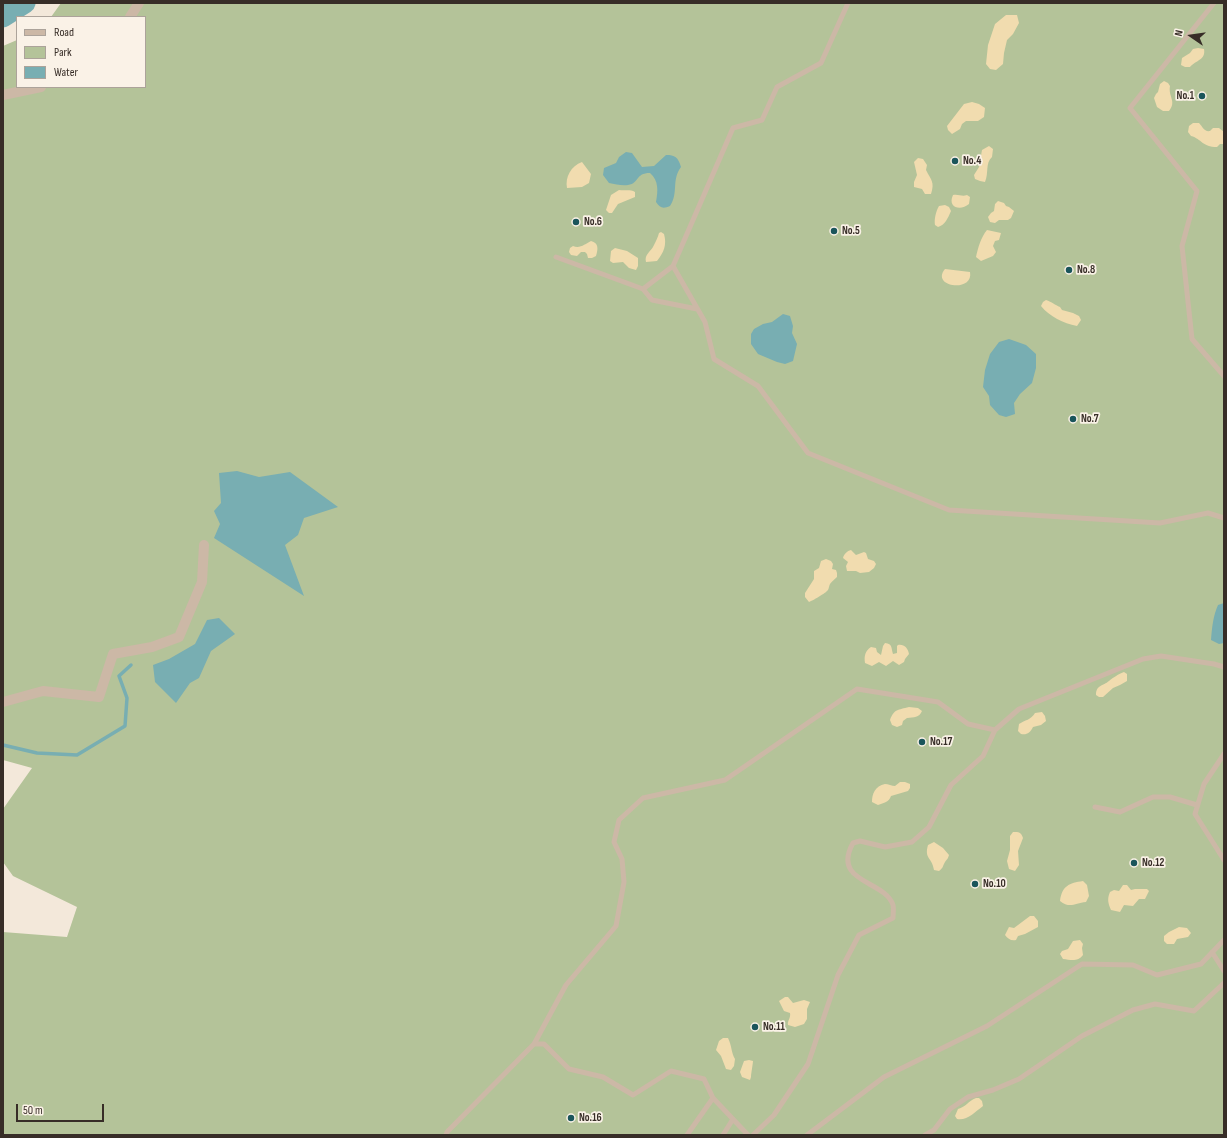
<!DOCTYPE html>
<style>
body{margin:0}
#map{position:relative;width:1227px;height:1138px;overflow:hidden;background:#f3e8da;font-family:"Sofia Sans Condensed",sans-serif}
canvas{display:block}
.frame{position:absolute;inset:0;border:4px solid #372d27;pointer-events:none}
.legend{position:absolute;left:16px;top:16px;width:130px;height:72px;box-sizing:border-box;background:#faf2e7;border:1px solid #aca39a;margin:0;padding:5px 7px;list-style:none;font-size:12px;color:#372d27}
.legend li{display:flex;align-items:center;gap:8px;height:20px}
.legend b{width:20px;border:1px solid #aca39a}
.north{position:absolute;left:1171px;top:16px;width:40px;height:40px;-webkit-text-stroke:3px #faf2e7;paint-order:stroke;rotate:283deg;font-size:11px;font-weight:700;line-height:16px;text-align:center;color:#372d27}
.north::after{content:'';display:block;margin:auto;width:14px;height:18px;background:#372d27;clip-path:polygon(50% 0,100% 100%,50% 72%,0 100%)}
.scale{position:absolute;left:16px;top:1104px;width:88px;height:18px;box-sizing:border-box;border:2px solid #372d27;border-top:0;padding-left:5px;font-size:12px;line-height:14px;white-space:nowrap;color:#372d27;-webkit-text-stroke:3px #faf2e7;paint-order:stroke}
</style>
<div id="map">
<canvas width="1227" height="1138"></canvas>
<div class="frame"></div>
<ul class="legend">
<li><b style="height:5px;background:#ccb8a6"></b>Road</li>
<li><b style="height:11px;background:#b4c399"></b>Park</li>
<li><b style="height:11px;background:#78aeb2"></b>Water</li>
</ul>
<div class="north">N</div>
<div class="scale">50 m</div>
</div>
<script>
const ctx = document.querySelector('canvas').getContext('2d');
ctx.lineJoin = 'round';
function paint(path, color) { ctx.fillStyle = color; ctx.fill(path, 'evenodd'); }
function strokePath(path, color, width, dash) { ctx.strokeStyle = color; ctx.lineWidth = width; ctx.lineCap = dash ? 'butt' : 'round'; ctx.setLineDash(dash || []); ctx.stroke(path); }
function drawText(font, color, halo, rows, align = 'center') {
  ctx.font = font + ' "Sofia Sans Condensed",sans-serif'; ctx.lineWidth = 3.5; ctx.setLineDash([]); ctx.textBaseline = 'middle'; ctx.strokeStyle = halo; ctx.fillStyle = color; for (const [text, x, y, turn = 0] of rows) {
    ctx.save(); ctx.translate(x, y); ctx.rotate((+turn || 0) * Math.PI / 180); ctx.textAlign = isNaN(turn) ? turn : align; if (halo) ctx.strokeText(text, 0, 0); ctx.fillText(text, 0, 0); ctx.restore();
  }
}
paint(new Path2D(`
 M 61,3 L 1224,3 L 1224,1135 L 3,1135 L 3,932 L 67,937 L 77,907 L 13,876 L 3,862 L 3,809 L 32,768 L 3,760 L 3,46 L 17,40 L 17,87 L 145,87 L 145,17 L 51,17 Z`), '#b4c399');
paint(new Path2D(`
 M 1006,15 L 1017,15 L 1019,23 L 1013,34 L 1007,40 L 1004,53 L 1003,64 L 996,70 L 990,69 L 986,64 L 988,45 L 995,24 Z
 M 1198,48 L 1204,49 C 1206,60 1196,60 1190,67 L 1185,67 L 1181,65 L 1182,58 L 1190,53 L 1193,49 Z
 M 1164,81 L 1168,83 L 1170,86 C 1168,97 1177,101 1169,111 L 1163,111 L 1157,107 L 1154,98 L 1156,94 L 1158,92 L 1160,84 Z
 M 972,102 L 979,104 L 985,108 L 984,117 L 978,121 L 966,121 L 962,124 L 960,129 L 952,134 L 948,130 L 947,126 L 964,104 Z
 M 1193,123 L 1199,123 C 1203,127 1204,132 1210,131 L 1213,128 L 1219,128 L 1224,132 L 1224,144 L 1220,144 L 1217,147 C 1202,147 1202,139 1191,136 L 1188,132 L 1189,126 Z
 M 989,146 L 993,149 L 992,157 C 985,163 989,173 985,182 L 980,181 L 975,179 L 974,175 L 979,167 L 982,150 Z
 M 918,158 L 923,159 L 927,165 L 926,170 C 931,180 935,182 931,194 L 925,194 L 922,189 L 914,187 L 914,182 L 917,175 L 914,162 Z
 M 582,162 L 591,174 L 589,183 L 582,187 L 567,188 C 565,177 571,166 582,162 Z
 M 619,190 C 625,191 630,189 635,192 L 635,197 L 618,204 L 612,213 L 609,213 L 606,210 L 611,195 Z
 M 953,195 C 959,194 962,197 967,195 L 970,197 L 969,204 C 961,211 947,208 953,195 Z
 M 998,201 L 1004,203 L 1006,206 L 1009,207 L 1014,211 L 1011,218 L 1008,220 L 999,220 L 995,223 L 990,222 L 988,217 L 991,213 L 994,211 L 995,204 Z
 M 945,205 L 949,207 L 951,211 C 948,218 945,225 938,227 L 935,225 C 934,219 936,211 939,206 Z
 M 987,230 L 1001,233 L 999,240 L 995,241 L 993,246 L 996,252 L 993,256 L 981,261 L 976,257 C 978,248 981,237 987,230 Z
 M 661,232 L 664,234 C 667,245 664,252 657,261 L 646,262 C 644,254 651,252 654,245 C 656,241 658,237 659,233 Z
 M 591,241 C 599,243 598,249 596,256 L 592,258 L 588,258 L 587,254 L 585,252 L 581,252 L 577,256 L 571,255 L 569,252 L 570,248 L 573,246 C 580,249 585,244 591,241 Z
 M 615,248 L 627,251 L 638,258 L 638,266 L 636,270 L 629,268 L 623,262 L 613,263 L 610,261 L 611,251 Z
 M 945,269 L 970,272 C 974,293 930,287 945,269 Z
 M 1046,300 C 1052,302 1055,305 1060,307 L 1062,310 L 1073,313 L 1079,316 L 1081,320 L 1077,326 C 1063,323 1050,317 1041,306 L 1043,302 Z
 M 851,550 L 856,555 L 864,552 L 866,553 L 868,559 L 874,561 L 876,564 L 874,568 L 869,572 L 860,573 L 856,571 L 847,571 L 846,566 L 848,562 L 843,558 C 844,554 847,551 851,550 Z
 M 826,559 L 831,561 L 833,564 L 832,569 L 836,570 L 837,573 L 837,577 C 835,579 832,581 830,584 C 829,586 829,588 828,590 C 826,593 812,601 809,602 L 805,597 L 805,593 L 814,579 L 814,571 L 819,568 L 821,561 Z
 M 885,643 C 893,644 891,648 893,654 L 897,653 L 897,646 L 898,645 C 904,644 908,648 909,654 L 905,659 L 904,662 L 899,665 L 893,661 L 886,666 L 879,662 L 872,666 L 865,663 C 864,656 865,651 871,647 L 876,648 L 877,652 L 881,655 L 883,646 Z
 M 1124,672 L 1127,674 L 1127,681 L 1120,685 L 1113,688 L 1103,697 L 1099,697 L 1096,695 C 1096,685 1103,686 1109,681 C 1114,677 1117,675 1124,672 Z
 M 909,707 L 918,708 L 922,711 C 919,718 914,717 907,718 L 903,721 L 902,725 L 897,727 L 892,725 L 890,720 C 894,709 898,710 909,707 Z
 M 1042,712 L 1045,716 L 1046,721 L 1041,725 L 1033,727 C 1030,733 1027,735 1021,734 L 1018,731 L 1019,724 C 1025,720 1031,720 1035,713 Z
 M 900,782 L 905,782 L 910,784 L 910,788 L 908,791 L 891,796 C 889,802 884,803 878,805 L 872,802 C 872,794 875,786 885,784 C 888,784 892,786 895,786 Z
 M 1013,832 C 1019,832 1021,832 1023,838 L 1018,851 L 1019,865 L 1015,871 L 1009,869 L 1007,861 L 1010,850 L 1010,836 Z
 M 934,842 L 943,848 L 949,855 C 948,859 947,859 945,862 C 942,867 944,867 939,871 L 934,870 C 932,857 924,859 928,845 Z
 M 1083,881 L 1087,885 L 1089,896 L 1086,902 C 1075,903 1070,909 1060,901 C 1062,886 1069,883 1083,881 Z
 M 1123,885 L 1127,885 L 1131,890 L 1135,889 L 1147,889 L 1149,891 L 1145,899 L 1139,899 L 1133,906 L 1124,905 L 1120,912 L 1111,910 C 1108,903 1107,899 1110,892 L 1114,890 L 1119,891 Z
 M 1030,916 L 1034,916 L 1038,921 L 1038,927 L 1025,934 L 1018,936 L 1016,940 C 1011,941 1008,939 1005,935 L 1009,927 L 1014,928 Z
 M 1179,927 L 1187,928 L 1191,933 L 1188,937 L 1177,939 L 1174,944 L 1167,944 L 1164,941 L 1164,936 L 1169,932 Z
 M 1080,940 L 1083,944 L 1082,948 L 1083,955 C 1078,962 1071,960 1063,959 L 1060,954 L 1062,951 L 1068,949 L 1073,941 Z
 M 785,997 L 788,997 L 793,1003 L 804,1000 L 810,1002 L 807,1009 L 807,1019 L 804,1024 L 795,1027 L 788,1025 C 787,1021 791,1018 790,1013 L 784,1011 L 779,1001 Z
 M 723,1038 L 728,1038 C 732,1046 731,1052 735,1059 L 734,1066 L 731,1070 L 726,1069 L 721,1056 L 716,1050 L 719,1041 Z
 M 749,1060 L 753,1061 C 753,1063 751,1074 751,1077 L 750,1080 L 742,1077 L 740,1072 L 744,1061 Z
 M 976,1098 L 979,1098 L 982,1101 L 983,1106 C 975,1112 967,1121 957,1119 L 955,1116 L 958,1109 C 966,1107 968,1101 976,1098 Z`), '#f1dcaf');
paint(new Path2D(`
 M 626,152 L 632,153 L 642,167 L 654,166 L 666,155 C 675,155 678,157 681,167 C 671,181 679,192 670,206 C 663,209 660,208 656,202 C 658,191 659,181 650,173 C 635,173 640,183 628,185 C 622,186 615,184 609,183 L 603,175 L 604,168 L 616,163 L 619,157 Z
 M 783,314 L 790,316 L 793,326 L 792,333 L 797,344 L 793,361 L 785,364 L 777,362 L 758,354 L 751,344 L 751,334 L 754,329 L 763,324 L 772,322 Z
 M 1009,339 L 1026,345 L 1036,354 L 1036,368 L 1032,383 L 1020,394 L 1014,403 L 1015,414 L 1006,417 L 999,415 L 990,405 L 989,396 L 983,387 L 985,370 L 990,354 L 999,342 Z
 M 237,471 L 259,477 L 290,472 L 338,507 L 304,518 L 298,535 L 285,545 L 304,596 L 214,538 L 220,524 L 214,511 L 221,503 L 219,473 Z
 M 1224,603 L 1224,643 L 1219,644 L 1211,640 C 1212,628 1213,616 1218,605 Z
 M 219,618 L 235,634 L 211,651 L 199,678 L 190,683 L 176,703 L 155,682 L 153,665 L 169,659 L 195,644 L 207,620 Z`), '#78aeb2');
strokePath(new Path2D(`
 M 3,745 L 37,753 L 77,755 L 125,726 L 127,698 L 119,676 L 131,665`), '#78aeb2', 3.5);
strokePath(new Path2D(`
 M 3,17 L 25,3`), '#78aeb2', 21);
strokePath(new Path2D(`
 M 1214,3 L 1130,108 L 1197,191 L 1182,246 L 1192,339 L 1224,376
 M 556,257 L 643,289 L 652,300 L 697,309
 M 673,266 L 705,322 L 714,359 L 758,386 L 808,453 L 949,510 L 1160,523 L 1208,513 L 1224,518
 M 643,289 L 673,266 L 733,128 L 762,120 L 777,87 L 821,63 L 848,3
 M 1224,754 L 1204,784 L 1195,814 L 1224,860
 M 1095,807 L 1120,812 L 1153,797 L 1170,797 L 1197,805
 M 1212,952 L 1224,971
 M 534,1044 L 544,1044 L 569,1069 L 603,1077 L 633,1095 L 671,1071 L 704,1079 L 713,1098 L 748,1135
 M 446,1135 L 447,1132 L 534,1044 L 566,985 L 616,926 L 624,882 L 622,859 L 614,842 L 619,820 L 643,798 L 725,780 L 857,689 L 938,702 L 968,724 L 995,730
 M 687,1135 L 713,1098
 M 723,1135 L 733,1119
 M 753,1135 L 774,1115 L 808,1064 L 838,975 L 859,935 L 893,918 C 893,914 894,908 893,905 C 885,880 831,883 853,843 L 860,841 L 885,847 L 912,842 L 929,827 L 951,785 L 983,756 L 995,730 L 1019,709 L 1143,659 L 1161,656 L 1214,664 L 1224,667
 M 807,1135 L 884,1077 L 987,1026 L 1082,964 L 1133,965 L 1157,975 L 1201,964 L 1224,940
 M 925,1135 L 934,1130 L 950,1109 L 968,1097 L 993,1090 L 1019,1079 L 1082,1036 L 1133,1010 L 1155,1004 L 1194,1011 L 1224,983`), '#ccb8a6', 5);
strokePath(new Path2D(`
 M 130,17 L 139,3
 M 3,95 L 41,87
 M 3,702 L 43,691 L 99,697 L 113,654 L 152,647 L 179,637 L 202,582 L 204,545`), '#ccb8a6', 10);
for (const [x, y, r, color] of [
 [1202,96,4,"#1a555b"],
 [955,161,4,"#1a555b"],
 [576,222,4,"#1a555b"],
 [834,231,4,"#1a555b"],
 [1069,270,4,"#1a555b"],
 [1073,419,4,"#1a555b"],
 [922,742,4,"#1a555b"],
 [1134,863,4,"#1a555b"],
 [975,884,4,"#1a555b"],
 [755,1027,4,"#1a555b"],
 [571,1118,4,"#1a555b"]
]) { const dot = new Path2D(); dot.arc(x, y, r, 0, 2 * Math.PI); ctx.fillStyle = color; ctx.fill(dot); strokePath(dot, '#faf2e7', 1.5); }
drawText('bold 11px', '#372d27', '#faf2e7', [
 ["No.1",1194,96,"right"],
 ["No.4",963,161],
 ["No.6",584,222],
 ["No.5",842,231],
 ["No.8",1077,270],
 ["No.7",1081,419],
 ["No.17",930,742],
 ["No.12",1142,863],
 ["No.10",983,884],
 ["No.11",763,1027],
 ["No.16",579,1118]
], 'left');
</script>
